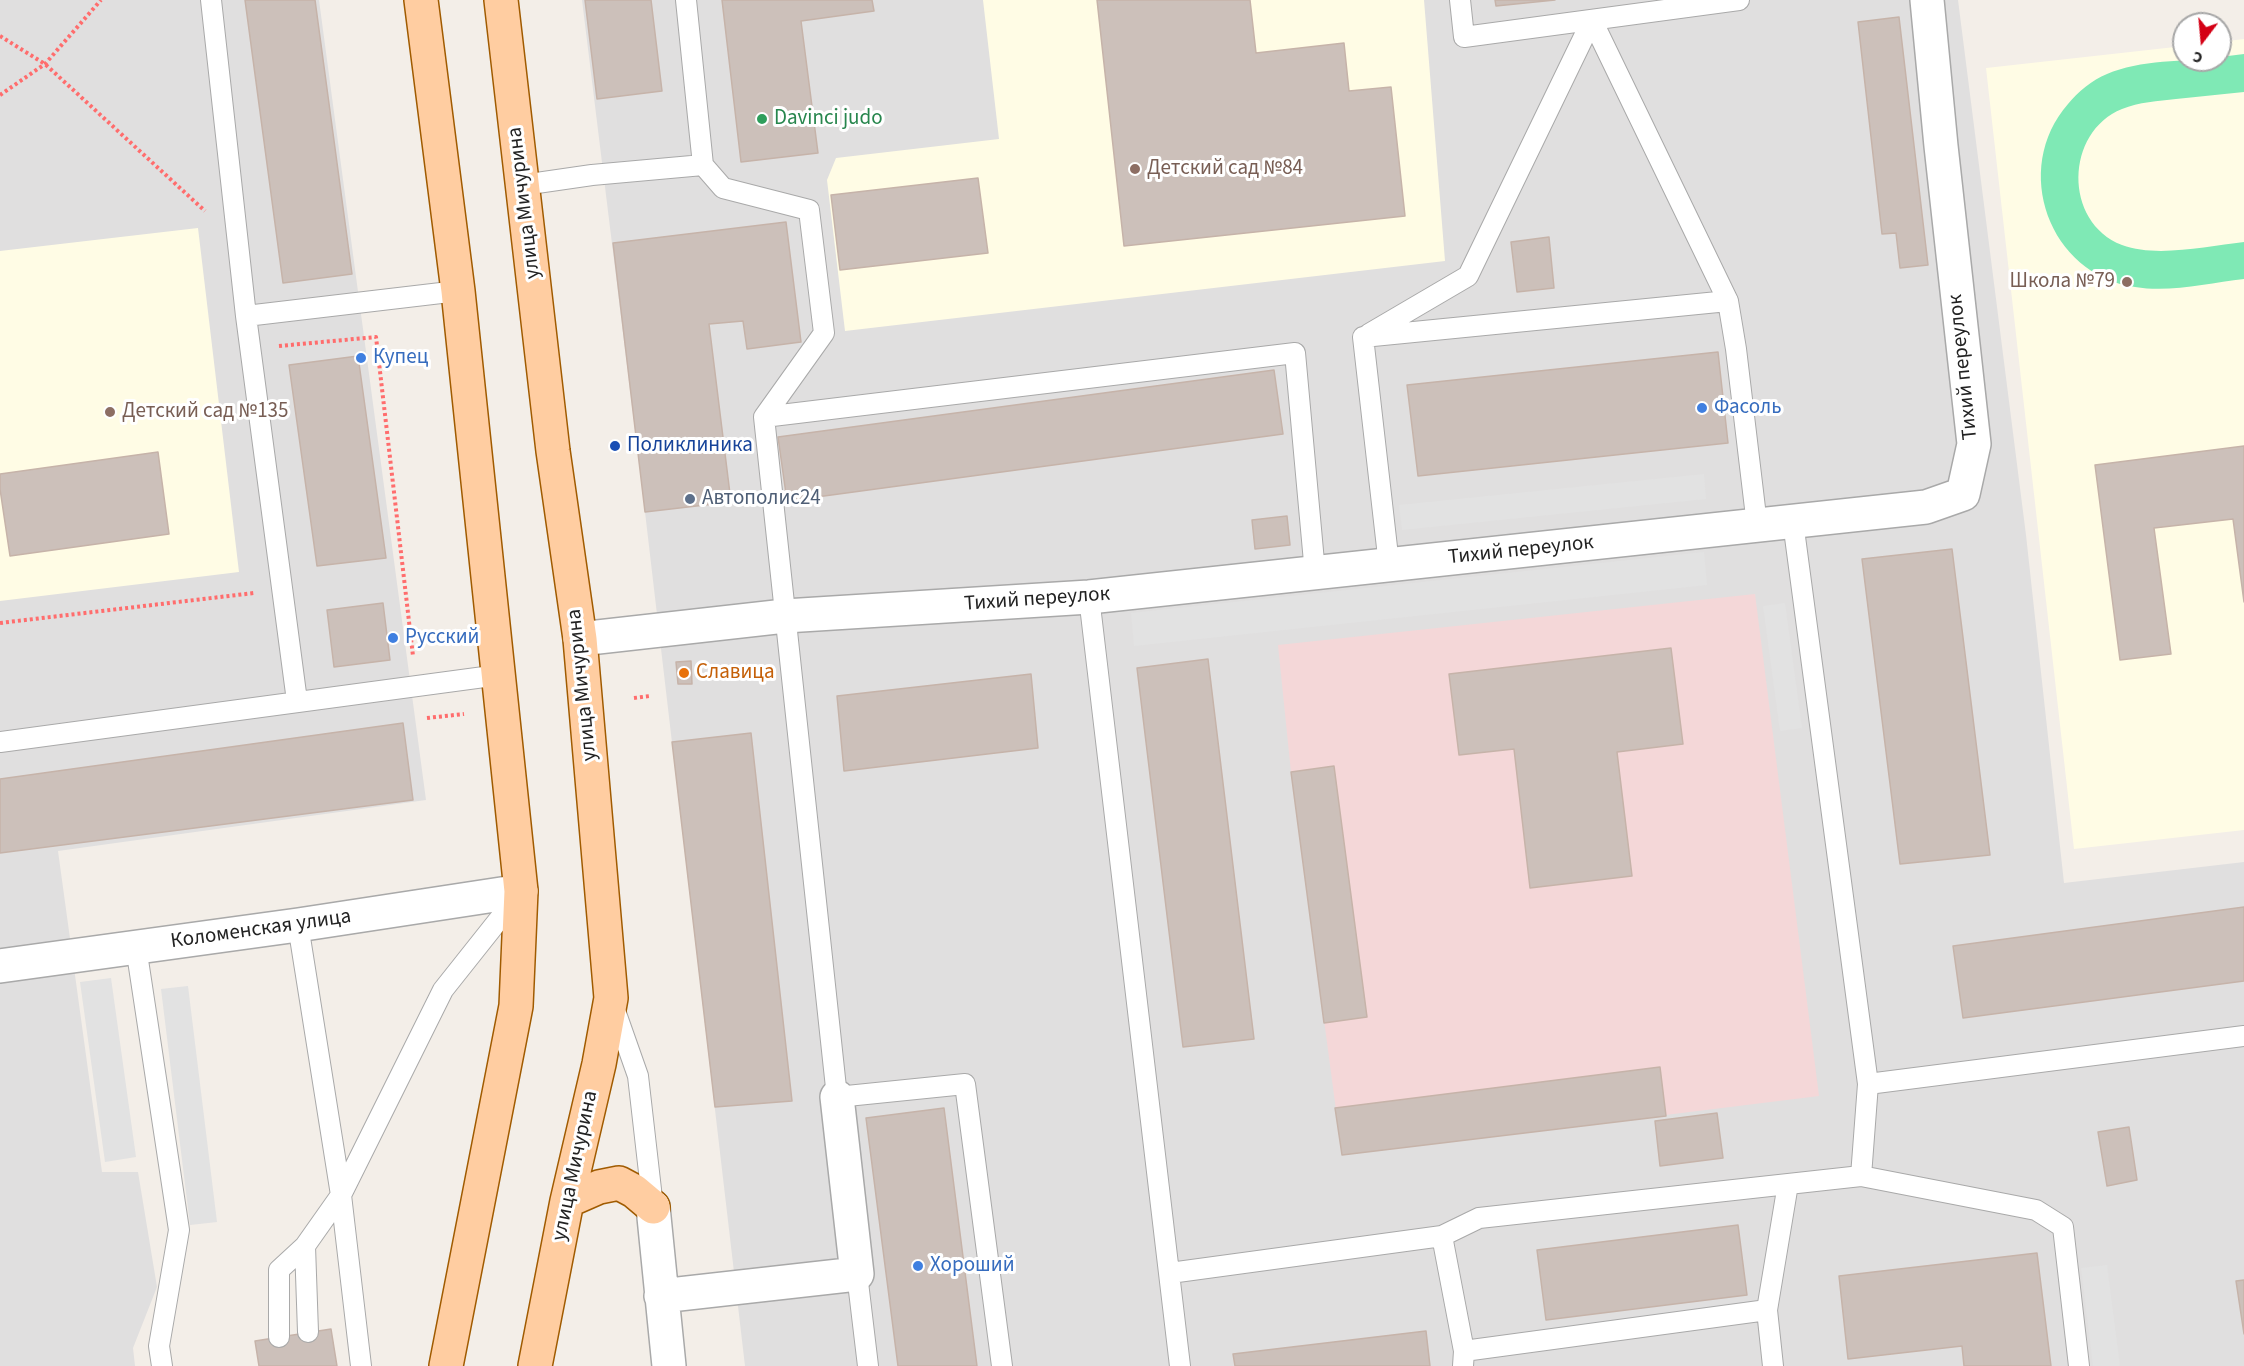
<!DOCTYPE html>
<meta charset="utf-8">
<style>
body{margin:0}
#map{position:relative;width:2244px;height:1366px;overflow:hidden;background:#f3eee8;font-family:"Source Sans 3",sans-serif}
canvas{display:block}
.north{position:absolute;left:2172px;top:12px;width:60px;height:60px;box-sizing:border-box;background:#fff;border:2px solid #a7a7a7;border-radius:50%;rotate:196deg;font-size:16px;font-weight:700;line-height:24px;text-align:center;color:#222}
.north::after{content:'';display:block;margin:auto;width:21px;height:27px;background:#d40015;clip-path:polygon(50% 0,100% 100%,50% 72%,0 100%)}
</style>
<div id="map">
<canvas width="2244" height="1366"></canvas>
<div class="north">С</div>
</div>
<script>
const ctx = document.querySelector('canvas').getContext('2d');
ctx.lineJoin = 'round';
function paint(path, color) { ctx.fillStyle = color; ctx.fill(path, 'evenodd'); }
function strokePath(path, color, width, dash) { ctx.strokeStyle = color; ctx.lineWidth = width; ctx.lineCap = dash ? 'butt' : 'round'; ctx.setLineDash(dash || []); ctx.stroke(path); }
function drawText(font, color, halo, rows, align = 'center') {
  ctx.font = font + ' "Source Sans 3",sans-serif'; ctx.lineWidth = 6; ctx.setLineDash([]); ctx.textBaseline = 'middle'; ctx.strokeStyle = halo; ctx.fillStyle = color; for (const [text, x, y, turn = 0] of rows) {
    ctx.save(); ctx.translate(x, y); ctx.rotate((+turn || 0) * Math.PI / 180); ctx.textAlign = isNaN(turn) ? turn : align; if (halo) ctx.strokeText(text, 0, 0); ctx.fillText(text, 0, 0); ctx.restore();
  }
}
paint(new Path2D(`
 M 0,0 L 319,0 L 426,800 L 58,851 L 102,1172 L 138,1172 L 157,1287 L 133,1348 L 135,1366 L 0,1366 Z
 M 582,0 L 1958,0 L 2026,535 L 2064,883 L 2244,862 L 2244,1366 L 745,1366 L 645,512 Z`), '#e0dfdf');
paint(new Path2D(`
 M 1755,594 L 1819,1096 L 1342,1155 L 1291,772 L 1278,645 Z`), '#f4d7d8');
paint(new Path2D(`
 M 983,0 L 1424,0 L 1445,261 L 845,331 L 827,180 L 836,158 L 999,139 Z
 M 2244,39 L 2244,830 L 2074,849 L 1986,68 L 2184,46 L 2184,60 L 2220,60 L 2220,42 Z
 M 198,228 L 239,572 L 0,601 L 0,251 Z`), '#fffce5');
paint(new Path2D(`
 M 2244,54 L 2244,92 C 2221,94 2199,97 2176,99 C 2158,101 2139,102 2122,109 C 2065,132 2063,222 2122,245 C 2157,258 2207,246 2244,242 L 2244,279 C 2209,283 2170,293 2135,287 C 2049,275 2011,169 2068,104 C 2078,92 2092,80 2107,74 C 2139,60 2186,60 2220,60 L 2220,57 Z`), '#7fe9b5');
paint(new Path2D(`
 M 1704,474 L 1706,499 L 1402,530 L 1399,505 Z
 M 1704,552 L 1707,585 L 1134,646 L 1131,613 Z
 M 1785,603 L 1802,728 L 1780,731 L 1763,606 Z
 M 111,978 L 136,1157 L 105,1162 L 80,982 Z
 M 188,986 L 217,1222 L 190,1225 L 161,989 Z
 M 2107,1265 L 2120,1366 L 2093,1366 L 2081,1268 Z`), '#e2e2e2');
const building = new Path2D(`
 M 245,0 L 315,0 L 352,274 L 283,283 Z
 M 585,0 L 651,0 L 662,91 L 597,99 Z
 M 722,0 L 872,0 L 874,11 L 801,21 L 818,153 L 741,162 Z
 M 1097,0 L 1250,0 L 1256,53 L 1344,43 L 1349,91 L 1391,87 L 1405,216 L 1124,246 Z
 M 1495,0 L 1555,0 L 1496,6 Z
 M 1899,17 L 1928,265 L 1900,268 L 1896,233 L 1882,234 L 1858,22 Z
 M 978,178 L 988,253 L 840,270 L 831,195 Z
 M 786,222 L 801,342 L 747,349 L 743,321 L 709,324 L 731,502 L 645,512 L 613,243 Z
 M 1549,237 L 1554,288 L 1517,292 L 1511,242 Z
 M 1718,352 L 1728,443 L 1418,476 L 1407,385 Z
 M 358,356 L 386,558 L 317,566 L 289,365 Z
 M 1274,370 L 1283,434 L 787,501 L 778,437 Z
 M 2244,446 L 2244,602 L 2233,519 L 2154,528 L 2171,654 L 2120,660 L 2095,465 Z
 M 158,452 L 169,534 L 10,556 L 0,489 L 0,474 Z
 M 1287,516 L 1290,545 L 1255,549 L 1252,520 Z
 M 1952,549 L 1990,855 L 1900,864 L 1862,559 Z
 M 383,603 L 390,660 L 334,667 L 327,610 Z
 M 1671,648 L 1683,744 L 1617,752 L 1632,876 L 1530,888 L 1514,749 L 1459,755 L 1449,674 Z
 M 1208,659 L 1254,1039 L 1183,1047 L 1137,668 Z
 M 691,661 L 692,684 L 678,684 L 676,662 Z
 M 1031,674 L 1038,748 L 844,771 L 837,696 Z
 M 403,723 L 413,800 L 0,853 L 0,779 Z
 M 751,733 L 792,1101 L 715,1107 L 672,742 Z
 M 1334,766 L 1367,1017 L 1324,1023 L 1291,772 Z
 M 2244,907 L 2244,981 L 1963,1018 L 1953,946 Z
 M 1660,1067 L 1666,1116 L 1342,1155 L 1335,1108 Z
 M 944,1108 L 977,1366 L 898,1366 L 866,1118 Z
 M 1717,1113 L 1723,1158 L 1660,1166 L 1655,1121 Z
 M 2129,1127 L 2137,1180 L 2107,1186 L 2098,1132 Z
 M 1738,1225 L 1747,1295 L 1546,1320 L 1537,1250 Z
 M 2037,1253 L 2051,1366 L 1964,1366 L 1962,1346 L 1848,1359 L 1839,1276 Z
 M 2244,1280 L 2244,1334 L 2236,1281 Z
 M 331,1329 L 337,1366 L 259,1366 L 255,1341 Z
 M 1426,1331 L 1430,1366 L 1235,1366 L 1233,1354 Z`);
paint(building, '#ccc0ba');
strokePath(building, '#c6b3a9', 1.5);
const service = new Path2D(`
 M 211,0 L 246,316 L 297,701
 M 686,0 L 703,165 L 723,188 L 809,210 L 824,333 L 764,417 L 837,1097 L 965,1084 L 1002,1366
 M 1460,0 L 1464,37 L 1739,0
 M 1592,20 L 1728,301
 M 523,185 L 592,175 L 703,165
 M 246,316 L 458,291
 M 1369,334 L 1468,276 L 1592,20
 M 764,417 L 1295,353 L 1315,573
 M 1793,522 L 1868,1084 L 2244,1036
 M 1389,565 L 1363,337 L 1728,301 L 1736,349 L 1757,525
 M 1089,597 L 1180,1366
 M 0,742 L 499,675
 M 298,925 L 341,1195 L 361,1366
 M 136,947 L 179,1230 L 159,1346 L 162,1366
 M 613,1005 L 638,1076 L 653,1207
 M 1861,1176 L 2036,1210 L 2063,1227 L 2079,1366
 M 1442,1236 L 1464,1351 L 1463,1366
 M 305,1246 L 308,1332
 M 1170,1273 L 1442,1236 L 1479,1218 L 1861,1176 L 1868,1084
 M 857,1274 L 868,1366
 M 279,1337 L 279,1270 L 305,1246 L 341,1195 L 443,990 L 520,893
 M 1464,1351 L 1767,1310
 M 1773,1366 L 1767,1310 L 1788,1184`);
const minor = new Path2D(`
 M 580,639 L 785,616 L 1089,597 L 1926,507 L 1963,494 L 1974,444 L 1941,146 L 1927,0
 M 0,966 L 298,925 L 521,891
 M 653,1207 L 669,1366
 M 661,1296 L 857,1274 L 837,1097`);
const primary = new Path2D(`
 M 421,0 L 458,291 L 521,891 L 516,1006 L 446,1366
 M 501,0 L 553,451 L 580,639 L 611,998 L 599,1064 L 567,1201 L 535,1366
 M 567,1201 L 599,1187 L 619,1183 L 634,1191 L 653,1207`);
strokePath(service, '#a9a9a9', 22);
strokePath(minor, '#a9a9a9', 36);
strokePath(primary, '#a05b00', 36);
strokePath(new Path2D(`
 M 0,36 L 45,64 L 205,211
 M 0,95 L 45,64 L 101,0
 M 279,346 L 376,337 L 413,656
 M 0,623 L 254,593
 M 634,698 L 650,696
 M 427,718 L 464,714`), '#ff6d6d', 4, [3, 3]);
strokePath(service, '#fff', 20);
strokePath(minor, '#fff', 33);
strokePath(primary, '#ffcda1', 33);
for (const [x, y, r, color] of [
 [762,119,6,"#2e9e5b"],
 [1135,169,6,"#8d6e63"],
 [2127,282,6,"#8d6e63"],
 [361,358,6,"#3f7fe0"],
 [1702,408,6,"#3f7fe0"],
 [110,412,6,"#8d6e63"],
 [615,446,6,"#1a4fb4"],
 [690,499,6,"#5c6f8a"],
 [393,638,6,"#3f7fe0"],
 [684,673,6,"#e8710a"],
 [918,1266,6,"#3f7fe0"]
]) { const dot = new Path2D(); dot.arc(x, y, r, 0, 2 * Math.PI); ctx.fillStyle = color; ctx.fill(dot); strokePath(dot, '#fff', 2); }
drawText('21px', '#27864d', '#fff', [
 ["Davinci judo",774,119]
], 'left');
drawText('21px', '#785e54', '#fff', [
 ["Детский сад №84",1147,169],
 ["Школа №79",2115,282,"right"],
 ["Детский сад №135",122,412]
], 'left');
drawText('21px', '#222', '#fff', [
 ["улица Мичурина",525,203,-97],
 ["Тихий переулок",1964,367,-96],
 ["Тихий переулок",1521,551,-6],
 ["Тихий переулок",1037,600,-4],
 ["улица Мичурина",583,685,-96],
 ["Коломенская улица",261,930,-8],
 ["улица Мичурина",576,1166,-78]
]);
drawText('21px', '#366cbe', '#fff', [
 ["Купец",373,358],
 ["Фасоль",1714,408],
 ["Русский",405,638],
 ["Хороший",930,1266]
], 'left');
drawText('21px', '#164399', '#fff', [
 ["Поликлиника",627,446]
], 'left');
drawText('21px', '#4e5e75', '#fff', [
 ["Автополис24",702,499]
], 'left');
drawText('21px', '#c56008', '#fff', [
 ["Славица",696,673]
], 'left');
</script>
